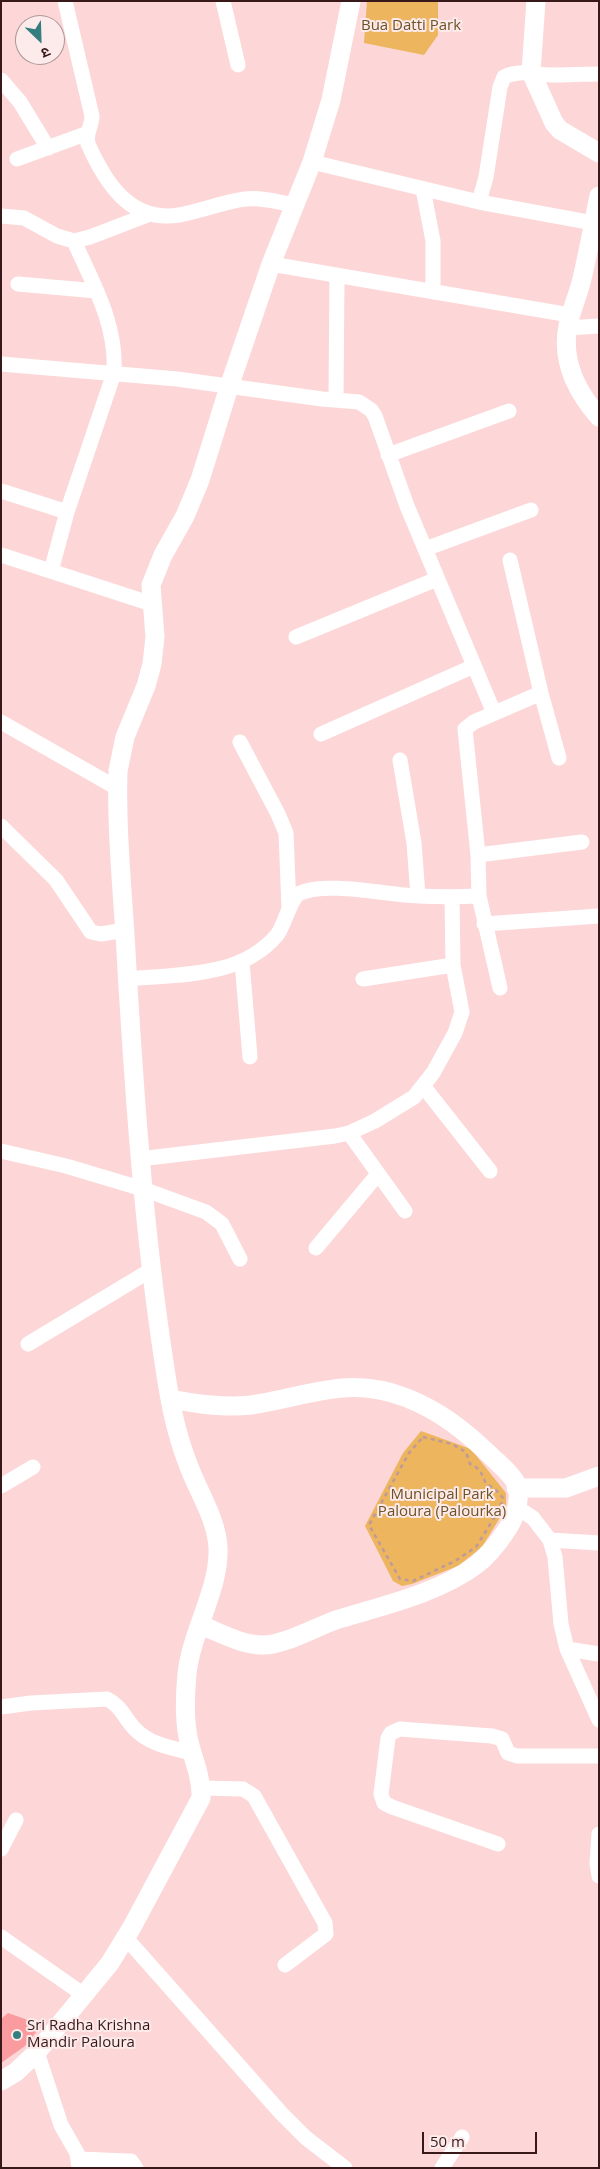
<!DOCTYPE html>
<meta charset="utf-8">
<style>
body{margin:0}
#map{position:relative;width:600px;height:2169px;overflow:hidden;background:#fdd7d8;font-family:"Open Sans","Noto Sans Devanagari",sans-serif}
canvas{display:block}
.frame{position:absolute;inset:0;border:2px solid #39181a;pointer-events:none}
.north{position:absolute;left:15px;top:15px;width:50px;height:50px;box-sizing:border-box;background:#fdeaea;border:1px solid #af9697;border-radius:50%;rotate:156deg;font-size:14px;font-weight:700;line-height:20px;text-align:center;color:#39181a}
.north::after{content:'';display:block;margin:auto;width:18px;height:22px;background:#357e80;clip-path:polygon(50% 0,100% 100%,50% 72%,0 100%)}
.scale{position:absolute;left:422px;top:2132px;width:115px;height:22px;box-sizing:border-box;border:2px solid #39181a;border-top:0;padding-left:6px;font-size:15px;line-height:18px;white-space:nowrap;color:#39181a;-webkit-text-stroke:4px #fdeaea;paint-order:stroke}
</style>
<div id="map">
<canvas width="600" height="2169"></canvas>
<div class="frame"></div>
<div class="north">उ</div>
<div class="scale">50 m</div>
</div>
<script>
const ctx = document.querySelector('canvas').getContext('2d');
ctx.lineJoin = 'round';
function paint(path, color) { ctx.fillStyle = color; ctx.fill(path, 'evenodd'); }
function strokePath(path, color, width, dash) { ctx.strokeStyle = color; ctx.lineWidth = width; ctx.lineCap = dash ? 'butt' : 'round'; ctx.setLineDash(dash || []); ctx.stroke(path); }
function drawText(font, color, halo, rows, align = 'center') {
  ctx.font = font + ' "Open Sans",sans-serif'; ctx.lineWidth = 4; ctx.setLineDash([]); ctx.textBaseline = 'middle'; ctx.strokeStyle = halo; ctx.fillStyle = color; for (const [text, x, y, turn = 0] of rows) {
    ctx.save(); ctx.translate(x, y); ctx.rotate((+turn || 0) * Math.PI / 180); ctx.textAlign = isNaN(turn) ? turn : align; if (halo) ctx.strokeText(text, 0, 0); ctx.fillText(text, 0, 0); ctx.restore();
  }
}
paint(new Path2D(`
 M 367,1 L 438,1 L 438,35 L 424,55 L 364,43 Z
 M 421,1431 L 471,1449 L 506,1493 L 506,1505 L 498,1521 L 482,1547 L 458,1566 L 412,1584 L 402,1586 L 393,1581 L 365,1526 L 403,1453 Z`), '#ecb55e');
paint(new Path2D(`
 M 8,2013 L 42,2025 L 25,2046 L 1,2063 L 1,2019 Z`), '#fa9b9f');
strokePath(new Path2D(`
 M 423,1437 L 452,1444 L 466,1452 L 470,1464 C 480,1468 482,1474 486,1484 L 494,1488 L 503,1498 L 499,1510 L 476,1547 L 455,1561 L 413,1581 L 400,1579 L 369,1525 L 409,1453 Z`), '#be9a9b', 2.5, [4, 4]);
strokePath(new Path2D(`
 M 65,1 L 92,116 C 92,126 85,134 88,144 C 105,182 130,223 179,215 C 201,211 223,202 245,199 C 262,197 278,202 294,205
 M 223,1 L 238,65
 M 1,80 L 20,102 L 48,148
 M 17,159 L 88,133
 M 312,162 L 479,202 L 599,224
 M 423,189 L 433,241 L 433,292
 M 479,202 L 486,177 L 500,87 L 504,77 C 518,69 535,75 551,75 C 567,75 583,74 599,74
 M 1,216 L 24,218 L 57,236 L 74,241 L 90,237 L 150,214
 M 271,264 L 570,315
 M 18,284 L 97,291
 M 567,328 L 599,326
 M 1,364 L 177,379 L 322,399 L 359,402 L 371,410 L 375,416 L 407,506 L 494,713
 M 336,399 L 337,276
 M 388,455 L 509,411
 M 1,491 L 67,512
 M 425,549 L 531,510
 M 1,555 L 152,604
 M 510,560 L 541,693 L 559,758
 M 51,571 L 67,512 L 114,373 C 117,324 93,284 74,241
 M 296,637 L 437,579
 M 1,722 L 117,788
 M 321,734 L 474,666
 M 240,742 L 278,814 L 286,833 L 289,908
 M 400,760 L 414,843 L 418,896
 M 1,826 L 56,880 L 91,932 L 101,934 L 125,930
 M 478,855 L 582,842
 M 484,924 L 599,916
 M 242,962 L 250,1057
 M 128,979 C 179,974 241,978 277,935 C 285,925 290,898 300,893 C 328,881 387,895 418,896 C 438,897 459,897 479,896
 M 363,979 L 453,965
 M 500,988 L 479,896 L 478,855 L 465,729 L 474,722 L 541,693
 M 424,1087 L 490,1171
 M 349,1133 L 405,1211
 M 1,1151 L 66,1166 L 143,1189 L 206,1212 L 222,1224 L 240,1259
 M 139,1159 L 335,1136 L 349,1133 L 375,1121 L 414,1097 L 433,1073 L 455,1033 L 462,1012 L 453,965 L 452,897
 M 316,1248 L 378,1174
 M 28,1344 L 151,1270
 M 1,1486 L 33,1467
 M 518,1508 L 533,1518 L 550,1540 L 555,1557 L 561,1624 L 567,1649 L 599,1720
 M 550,1540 L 599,1543
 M 567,1649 L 599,1654
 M 1,1707 L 31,1703 L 107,1699 C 120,1705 124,1717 134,1728 C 148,1744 171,1748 192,1753
 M 201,1788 L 243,1789 L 254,1796 L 325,1923 L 326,1934 L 285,1965
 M 599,1834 L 597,1863 L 599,1876
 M 498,1844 L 392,1807 L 384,1803 L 381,1794 L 388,1738 L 391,1733 L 400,1729 L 492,1736 L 502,1739 L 508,1753 L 517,1756 L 599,1756
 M 1,1849 L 16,1820
 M 1,1937 L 84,1995
 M 126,1938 L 281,2113 L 306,2138 L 345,2168
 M 37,2052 L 61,2125 L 77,2153 L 79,2168
 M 79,2159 L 127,2161 L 131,2161 L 136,2168
 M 442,2168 L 462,2137`), '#fff', 15);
strokePath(new Path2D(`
 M 536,1 L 531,72 L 554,123 L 560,130 L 599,153
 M 599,196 C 593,225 588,254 581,283 C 577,297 571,311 568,326 C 561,361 577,392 599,417
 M 170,1399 C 197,1404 224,1408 251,1405 C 310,1396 348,1375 407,1398 C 440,1411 465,1431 490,1455 C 498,1463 511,1473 516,1483 C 522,1499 515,1518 506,1531 C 498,1543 488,1556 476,1565 C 439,1593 382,1606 339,1619 C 317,1626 283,1646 262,1645 C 241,1645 219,1632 200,1625
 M 516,1488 L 566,1488 L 599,1476
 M 1,2081 L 16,2072 L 37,2052 L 110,1963 L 132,1927 L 201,1798 C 202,1777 192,1757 188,1737 C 184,1716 185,1695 187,1674 C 191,1632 220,1589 218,1547 C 216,1517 198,1492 188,1464 C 175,1431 169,1397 164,1362 C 144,1232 135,1102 127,970 C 124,904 116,837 118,771 L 125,737 L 146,686 L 152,664 L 155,637 L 151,585 L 163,555 L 185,516 L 200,480 L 229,387 L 271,264 L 312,162 L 331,100 L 351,1`), '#fff', 19);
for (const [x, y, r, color] of [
 [17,2035,5,"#357e80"]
]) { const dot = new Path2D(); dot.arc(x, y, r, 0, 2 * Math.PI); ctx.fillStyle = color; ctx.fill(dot); strokePath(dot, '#fdeaea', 2); }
drawText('15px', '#6d5227', '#fdeaea', [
 ["Bua Datti Park",411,26],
 ["Municipal Park",442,1495],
 ["Paloura (Palourka)",442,1512]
]);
drawText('15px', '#39181a', '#fdeaea', [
 ["Sri Radha Krishna",27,2026],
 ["Mandir Paloura",27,2043]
], 'left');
</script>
